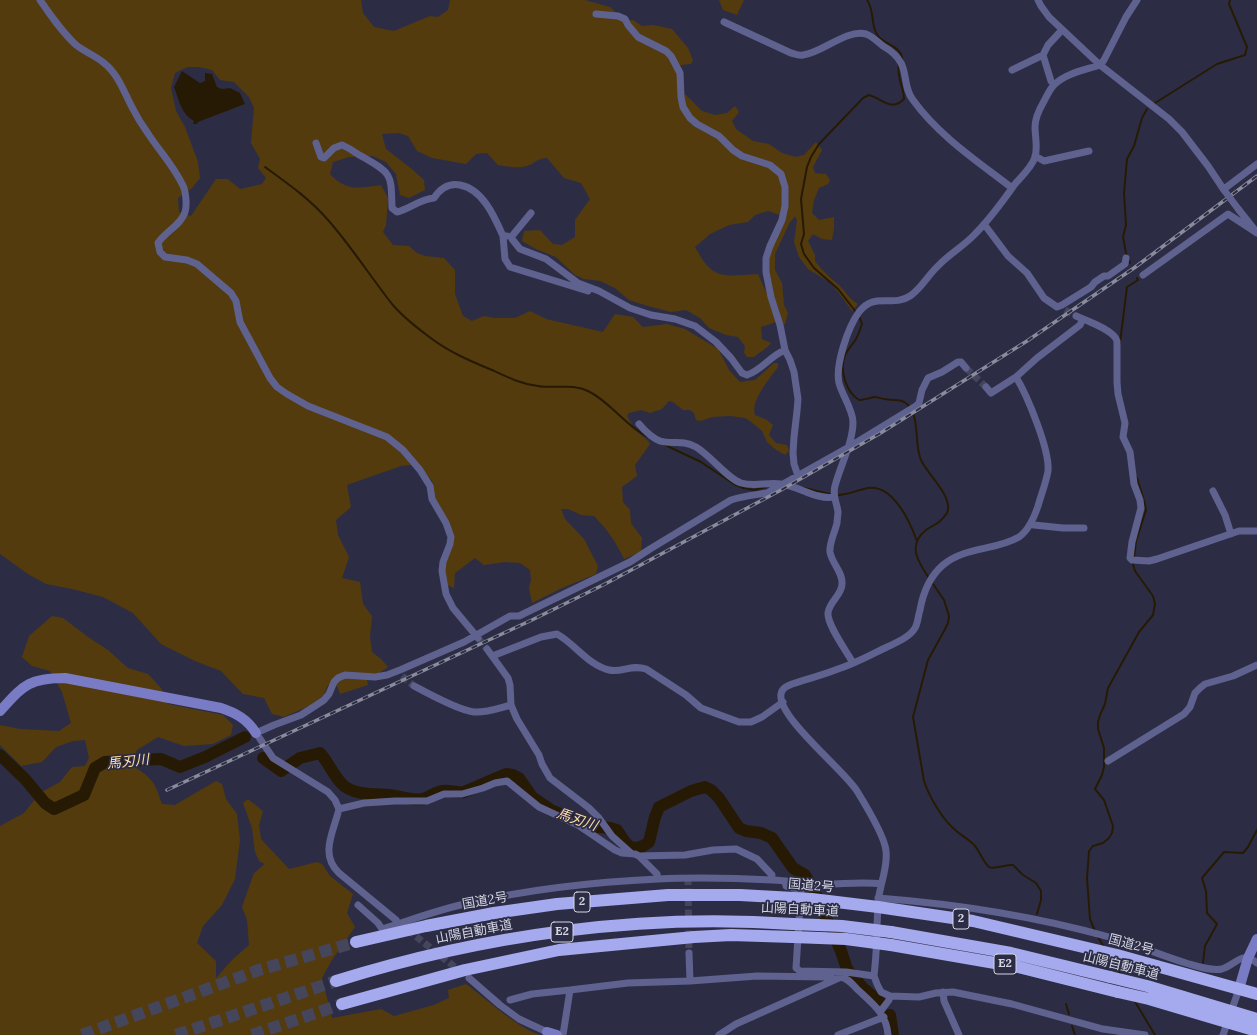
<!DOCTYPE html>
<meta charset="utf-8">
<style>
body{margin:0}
canvas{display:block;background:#2c2d44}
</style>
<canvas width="1257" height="1035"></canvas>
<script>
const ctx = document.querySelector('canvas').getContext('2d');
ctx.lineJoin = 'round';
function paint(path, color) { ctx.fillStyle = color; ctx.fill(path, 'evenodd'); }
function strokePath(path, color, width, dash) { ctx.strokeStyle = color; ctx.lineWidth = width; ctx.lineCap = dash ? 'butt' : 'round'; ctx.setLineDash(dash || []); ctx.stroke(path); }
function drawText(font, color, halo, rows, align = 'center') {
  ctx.font = font + ' Lora,"Noto Sans JP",serif'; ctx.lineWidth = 3.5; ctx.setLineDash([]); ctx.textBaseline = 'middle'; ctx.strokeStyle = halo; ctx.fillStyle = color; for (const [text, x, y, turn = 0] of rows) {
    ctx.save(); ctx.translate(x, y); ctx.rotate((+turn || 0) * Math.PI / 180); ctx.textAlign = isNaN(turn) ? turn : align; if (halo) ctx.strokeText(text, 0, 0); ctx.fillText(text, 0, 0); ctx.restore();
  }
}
paint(new Path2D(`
 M 0,0 L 361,0 L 363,13 L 374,27 L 394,31 L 430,16 L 438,17 L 448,10 L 450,0 L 585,0 L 610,7 L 617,13 L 621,21 L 633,20 L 642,26 L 653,25 L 672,29 L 688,48 L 693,60 L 691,64 L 681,65 L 676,70 L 680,79 L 678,92 L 686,95 L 702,111 L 715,115 L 727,113 L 735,106 L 739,112 L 732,121 L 736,129 L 753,141 L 769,144 L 782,153 L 796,157 L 804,155 L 816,142 L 822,150 L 813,167 L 815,173 L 826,174 L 830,180 L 828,184 L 819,188 L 814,200 L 812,213 L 819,220 L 834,217 L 834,229 L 832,240 L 822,239 L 813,234 L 808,241 L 815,255 L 815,261 C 822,271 831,278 840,286 C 846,292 850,300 858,304 L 852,311 L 839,293 L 829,282 L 808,269 L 799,257 L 794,242 L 797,220 L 795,216 L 789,224 L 775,254 L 775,270 L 782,283 L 784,305 L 788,313 L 785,324 L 782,325 L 773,293 L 772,284 L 768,267 L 770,254 L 778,232 L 780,215 L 768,211 L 755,215 L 748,222 L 729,225 L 710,234 L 695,247 C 713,281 723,276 758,274 L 771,303 L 776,322 L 761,327 L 762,339 L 771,343 C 767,349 759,352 754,357 L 747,357 L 744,353 L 745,346 L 738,337 L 726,335 L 709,328 L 700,318 L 686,310 L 671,312 L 648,306 L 629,300 L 615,288 L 600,281 L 584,279 L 575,275 L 556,257 L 536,249 L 522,241 L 524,231 L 540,230 L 553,244 L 562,245 L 575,237 L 575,220 L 590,199 L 581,183 L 564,178 L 547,158 C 534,159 535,164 527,166 C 518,169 506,166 498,165 L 487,153 L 476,154 L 466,164 L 432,158 L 417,151 L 408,136 L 399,133 L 382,134 L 386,149 L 413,170 L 424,180 L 425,190 L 409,198 L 400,195 L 396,174 L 386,162 L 373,156 L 349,157 L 333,162 L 330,174 C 347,192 358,188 381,185 L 388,198 L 386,225 L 383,232 L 393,245 L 409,246 L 417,253 L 425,256 L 444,258 L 455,270 L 455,294 L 463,316 L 472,321 L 484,316 L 495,318 L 515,318 L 530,311 L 546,319 L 603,332 L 615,314 L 633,317 L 643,327 L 667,324 L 685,329 L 718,349 L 729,370 L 740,382 L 755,380 L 774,363 L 778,363 L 778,367 C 770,378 750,401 755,415 L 767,420 L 773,425 L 769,435 L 776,443 L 787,445 L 789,451 L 785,455 L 775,449 L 767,442 L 762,431 L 750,421 L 745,418 L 730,416 L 712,417 L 701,421 L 696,420 L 694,413 L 690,410 L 683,410 L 673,402 L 669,401 L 662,409 L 650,413 L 641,410 L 629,413 L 627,416 L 635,430 L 647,440 L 650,444 L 635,465 L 637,476 L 622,487 L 623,502 L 630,510 L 631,523 L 642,538 L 641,552 L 624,559 C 616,542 607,529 594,516 L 581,515 L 568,509 L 561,509 L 565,519 L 584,539 L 598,566 L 596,574 L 562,588 L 532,603 L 529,588 L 531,580 L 530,570 L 520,563 L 505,562 L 484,565 L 475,558 L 455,573 L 454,588 L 447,585 L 444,566 L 454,538 L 436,504 L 432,481 L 418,464 L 401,466 L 347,485 L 351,507 L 336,520 L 338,535 L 349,557 L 342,578 L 360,582 L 363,604 L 372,616 L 370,637 L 372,652 L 381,659 L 388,667 L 379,673 L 366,674 L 368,685 L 340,694 L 337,686 L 328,685 L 323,696 L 309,706 L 284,717 L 272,714 L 264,698 L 243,694 L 221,671 L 195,661 L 161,644 L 133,613 L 103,597 L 72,589 L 46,584 L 28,574 L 0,554 ZM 187,67 L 199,67 L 212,70 L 220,80 L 234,82 L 249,97 L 254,108 L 251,143 L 260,159 L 258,168 L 266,178 L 262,184 L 240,189 L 228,179 L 216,179 L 191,216 L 179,212 L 178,198 L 192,188 L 200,178 L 198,162 L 185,127 L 176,111 L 171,88 L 175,73 Z
 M 719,0 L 744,0 L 737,15 L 723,10 Z
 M 52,616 L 63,618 L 88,637 L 108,650 L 128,668 L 148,674 L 161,688 L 168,704 L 223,715 L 233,725 L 231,735 L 213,744 L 184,746 L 158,737 L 137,750 L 131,765 C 152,778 154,780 162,804 L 175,805 L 216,781 L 222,784 L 226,799 L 237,814 L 240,840 L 235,879 L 222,905 L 203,926 L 197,943 L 216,961 L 216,978 L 232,960 L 249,945 L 247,920 L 242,907 L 254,873 L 265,864 L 259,861 L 255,852 L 252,828 L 243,803 L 248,799 L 263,811 L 259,825 L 261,839 L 289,869 L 317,862 L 322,864 L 330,876 L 353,894 L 347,913 L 355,927 L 332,960 L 322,978 L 332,1018 L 381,1009 L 394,1016 L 434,1005 L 449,998 L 448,990 L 466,984 C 485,998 520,1030 541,1035 L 0,1035 L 0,826 L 24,813 L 40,793 L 60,782 L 72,767 L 85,766 L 89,758 L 85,740 L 73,741 L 56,747 L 42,762 L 21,766 L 0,745 L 0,725 L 20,729 L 59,731 L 71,723 L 62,692 L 50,671 L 32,666 L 22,657 L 29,636 Z`), '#533b0d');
paint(new Path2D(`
 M 182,71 L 200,83 L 205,81 L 205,73 L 212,74 L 217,87 L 222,89 L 230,88 L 240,93 L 245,104 L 198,122 L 197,124 L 193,124 L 194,121 C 181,114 179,100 174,87 Z`), '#271a04');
strokePath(new Path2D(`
 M 867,0 C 875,11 870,25 878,36 C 884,44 902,47 902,59
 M 1155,103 L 1217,64 L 1245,55 L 1247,47 L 1229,4 L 1230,0
 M 265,167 C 287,183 310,199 328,220 C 351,246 370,276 392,304 C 402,316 416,327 428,336 C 447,351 470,361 492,370 C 507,377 521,384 538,386 C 554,389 573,383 588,391 C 611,402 625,426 648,437
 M 1130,263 L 1126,253 L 1123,237 L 1126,225 L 1124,193 L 1127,159 L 1134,146 L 1142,118 L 1147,109
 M 856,312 L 838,289 L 814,268 L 804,254 L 801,244 L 804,234 L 801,199 L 807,167 L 811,157 L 819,144 L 863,98 L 869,95 C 883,99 891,112 904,99 C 904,87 896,77 899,64
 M 859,316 L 862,324 C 860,329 859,334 856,339 C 853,344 848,349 845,355 C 839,370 846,392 859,400 C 864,400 869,398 874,397 C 878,397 882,399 885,399 C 893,401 902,398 908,405 C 920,417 914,444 921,460 C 928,475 950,493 948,510 C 947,515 942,519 939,522 C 935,525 930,527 926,530 C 907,545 918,562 929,578
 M 1120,343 L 1127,287 L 1138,280 L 1137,278
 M 663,444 L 701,462 L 734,484 L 743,488 L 754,490 L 766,487
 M 804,488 C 815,490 826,494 838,495 C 847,495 858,490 868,488 C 893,484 910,522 917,541
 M 1134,557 L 1136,541 L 1146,510 L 1144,501 L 1137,478
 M 931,581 L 944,600 L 949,616 L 948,623 L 944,631 L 928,660 L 913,717 L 924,781 C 929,796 941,817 953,828 C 960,835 969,839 975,846 C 980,852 983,862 989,867 C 994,870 1007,864 1013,865 L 1023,875 L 1036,883 L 1041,891 L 1041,900 L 1037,914
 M 1095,931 L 1090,919 L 1087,878 L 1089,851 L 1093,846 L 1103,843 L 1109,838 L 1112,833 L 1113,826 L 1104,800 L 1095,789 L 1102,775 L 1104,767 L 1104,748 L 1098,729 L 1098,722 L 1100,715 L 1105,704 L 1108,688 L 1139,632 L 1153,615 L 1155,604 L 1153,596 L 1135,571 L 1133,564
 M 1098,937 L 1104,947
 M 1112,959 L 1121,975
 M 1203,963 L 1205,946 L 1217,924 L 1207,913 L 1206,891 L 1202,878 L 1224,852 L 1243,853 L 1248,847 L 1257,830
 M 1134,1000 L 1155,1035
 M 1066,1004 L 1069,1014
 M 1072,1026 L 1075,1035`), '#271a04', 2);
strokePath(new Path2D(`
 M 0,755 L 25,779 L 45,803 L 54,809 L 84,795 L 95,768 L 105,762 L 161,759 L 180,767 L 205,757 L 245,737
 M 263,758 L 281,771 L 300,758 L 320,753 C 329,763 333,775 342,784 C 352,795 375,794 389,795 C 400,796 412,801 423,799 C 430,797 435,792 443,791 C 450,790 457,793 464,792 L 506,774 L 513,775 L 519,778 L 532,797 L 551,810 L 589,826 L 610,828 L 617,830 L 625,842 L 630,847 L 637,848 L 643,846 L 649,842 L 655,817 L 659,807 L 691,791 L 705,787 L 711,790 L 719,798 L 739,828 L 746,831 L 761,833 L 772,838 L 793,868 L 805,875 L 814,890 L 841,951 L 847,969 L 863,988 L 881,1003
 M 890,1015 L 893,1035`), '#271a04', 12);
strokePath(new Path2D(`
 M 1065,310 L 1076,316
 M 966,368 L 986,387
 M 478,638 L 487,649
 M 402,676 L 414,686
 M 688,878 L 689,953
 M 408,930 L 461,972`), '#45465c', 7, [7, 3.5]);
strokePath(new Path2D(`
 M 82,1035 L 259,970 L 356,942
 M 176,1035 L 336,981
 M 252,1035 L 342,1004`), '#45465c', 12, [12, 6]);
strokePath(new Path2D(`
 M 40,0 C 51,16 62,32 76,45 C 85,52 96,56 104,63 C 119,75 124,93 133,109 C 137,117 142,125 147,132 C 159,151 175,167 184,188 C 186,194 187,206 185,212 C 182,224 165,232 158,243 L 160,252 L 165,257 L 187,260 L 197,264 L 231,293 L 236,301 L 240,322 L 270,378 L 277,387 L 287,394 L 308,406 L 387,437 L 403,450 L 420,470 L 430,486 L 432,499 L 446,523 L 451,537 L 450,544 L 443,562 L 442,571 L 446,594 L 453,608 L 478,638
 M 1038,0 L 1041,6 L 1049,17 L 1100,65 L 1169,119 L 1182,132 L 1208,166 L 1224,190
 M 596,14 L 618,16 L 625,19 L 628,25 L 638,37 L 666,51 L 671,56 L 680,73 L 681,97 L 683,107 L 690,118 L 697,124 L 719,136 L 733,150 L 742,156 L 770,165 L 781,174 L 785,187 L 785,206 L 782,220 L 770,246 L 766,258 L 766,272 L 771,297 L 780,325 L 785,350 L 790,360 L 794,372 L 798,399 L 797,411 L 794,437 L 793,453 L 794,464 L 798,476
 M 724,22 L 791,53 C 795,54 799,56 803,55 C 822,53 846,29 866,34 C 872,36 878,42 883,46 C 890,50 897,55 901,63 C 907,74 904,89 913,100 C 939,136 977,161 1012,188
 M 1012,70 L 1043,55
 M 1054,85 L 1051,81 L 1043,55 L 1048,45 L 1062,30
 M 316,143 L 321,157 L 324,158 L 334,148 L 342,145 C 350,148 355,153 363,157 C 393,174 391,175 392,208 L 397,212 C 410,209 420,199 434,198 C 440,189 449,183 460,185 C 483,189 495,218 503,236
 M 1035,156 L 1044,161 L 1089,151
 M 1224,189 L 1257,164
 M 1239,210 L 1255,230
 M 531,213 L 512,236 L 512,239 L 520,249 L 546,259 L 578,283 L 599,291 L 630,308 L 651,315 L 675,319 L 695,326 L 716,342 L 731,358 L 742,373 L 747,375 C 762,370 770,356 785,350
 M 984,224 L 1008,256 L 1027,273 L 1044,298 L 1057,307 L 1062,305 L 1091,287 L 1095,282 L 1104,276 L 1108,276 L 1125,264 L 1126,258
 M 507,236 L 503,236 L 505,259 L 510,267 L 588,291
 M 1143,275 L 1228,214 L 1257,233
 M 1076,316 C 1087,321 1114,330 1117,341 L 1117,382 L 1118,394 L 1125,423 L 1123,437 L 1130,452 L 1134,484 L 1140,500 L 1141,508 L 1132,542 L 1130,558 L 1132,560 L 1149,561 L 1157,559 L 1239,531 L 1257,531
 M 1016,377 C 1027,395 1050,450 1048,471 C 1046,483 1041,495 1038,506 C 1034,518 1029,530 1019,537 C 995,551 966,546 943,565 C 929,577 923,593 920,610 C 918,616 918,623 915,628 C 909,638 895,643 885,648 C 870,655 854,664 838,669 C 823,675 807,679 792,684 C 787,686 782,688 781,694 C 777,717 844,770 857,791 C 865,804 885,837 886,851 C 888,866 881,882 879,896 C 877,905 878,915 877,924 C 877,941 876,958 874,976 L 877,984 L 881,992 L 890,996 L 919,997 L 936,993 L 953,992 L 1012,1004 L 1103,1029 L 1145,1035
 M 986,387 L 991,393 L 1016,377 L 1037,358 L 1080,325 L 1083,319
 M 639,424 C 645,431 652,438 660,441 C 673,445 681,439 696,447 C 711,456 728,479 741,483 C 755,487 767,482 781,484 C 799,486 816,500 834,497
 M 1213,491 L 1225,515 L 1231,534
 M 1031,523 L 1034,525 L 1063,528 L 1084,528
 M 487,649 L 508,678 L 510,685 L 511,705 L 517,719 L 539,755 L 542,764 L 550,778 L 589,808 L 599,818 L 612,836 L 631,853
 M 493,657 L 495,655 L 541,637 L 557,634 C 575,644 588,665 609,670 C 622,673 631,664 646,669 L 686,695 L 701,708 L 739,722 L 751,722 L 762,717 L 783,702
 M 853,663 C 847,652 827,625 828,613 C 829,602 842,595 842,584 C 843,572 832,564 830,552 C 829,543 835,532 837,523 C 837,520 838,515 838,512 C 837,503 832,496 835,486 C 840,466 853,443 853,422 C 853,410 842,395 839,383 C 835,365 848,327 859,312 C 875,291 892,308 910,296 C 921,289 928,275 938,266 C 949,254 964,246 975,234 C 990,219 1003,201 1015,184 C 1022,176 1032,167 1035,157 C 1038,147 1035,137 1035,127 C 1035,118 1039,110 1043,103 C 1047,96 1050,88 1055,84 C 1067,73 1085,70 1100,65 L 1104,60 L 1126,17 L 1137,0
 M 414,686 C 427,693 460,711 474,712 C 486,713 499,708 511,705
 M 1108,761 L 1184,714 L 1190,707 L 1195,693 L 1200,688 L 1205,684 L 1233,676 L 1257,665
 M 339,809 L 364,803 L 395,801 L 427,801 L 444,794 L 462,794 L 483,788 L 495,783 L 507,781 L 539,807 L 578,825 L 615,850 L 622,853 L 635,854 L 639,856 L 657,874 L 658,879
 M 639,856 L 685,855 L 713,850 L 736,849 L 757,859 L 772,875 L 771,880
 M 785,881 L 786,886 L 801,890 L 796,968 L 800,971 L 846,972 L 874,976
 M 878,898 C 956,904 1034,916 1109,937 C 1136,944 1162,956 1189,964 C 1199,967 1212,971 1222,969 C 1236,965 1241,950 1257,963
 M 358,905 L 378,923 L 382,929 C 411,920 440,909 469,903 C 531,889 594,882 658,879 C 696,877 735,878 773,880 C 788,881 803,883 818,884 C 839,885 860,881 881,884
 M 396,920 L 339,873 C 319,854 334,831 339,809 L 335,800 L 328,792 L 273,758 L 256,733 L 274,725 L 301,715 L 315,706 L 324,700 L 329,694 L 334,682 L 338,678 L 345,675 L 375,677 L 387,675 L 400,670 L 464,642 L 510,616 L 519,616 L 630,562 L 650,549 L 731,500 C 743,496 755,495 767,493 L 849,447 L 916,406 L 919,403 L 922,390 L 928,378 L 942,372 L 958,362 L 961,362 L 966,368
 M 689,953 L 690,981
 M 469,978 L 500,1005 L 519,1019 L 547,1032
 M 943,992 L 944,1001 L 959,1035
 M 510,1000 L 532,994 L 570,990
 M 880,1012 L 889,1000 L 890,996
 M 563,1035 L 570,990 L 628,983 L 690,981 L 757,976 L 828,977 L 834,979
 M 719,1035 L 736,1024 L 841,977 C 849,979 852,984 858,990 C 872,1003 887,1014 888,1035
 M 838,1035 L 884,1017
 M 1223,1035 L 1239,989`), '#5f618f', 7);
strokePath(new Path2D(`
 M 0,711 C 23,686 28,678 65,678 L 221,708 C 236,713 247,719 256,733
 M 1239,989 L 1248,958 L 1257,939
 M 547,1032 L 557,1035`), '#797bc5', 10);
strokePath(new Path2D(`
 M 891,932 L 1011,953 L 1110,977
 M 356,942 L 426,926 L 494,913 L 557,904 L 668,895 L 740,895 L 812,899 L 878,907 L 973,921 L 1117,955 L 1257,994
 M 891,945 L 1018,967 L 1118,992
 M 336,981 C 483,935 640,913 793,924
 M 342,1004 L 465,970 L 559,950 L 694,937 L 731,935 L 793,937`), '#a5a9ed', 12);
const rail = new Path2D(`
 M 167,790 L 534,619 L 605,584 L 781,490 L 879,434 L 1027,341 L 1134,268 L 1257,176`);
strokePath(rail, '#8a8c9e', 3.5);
strokePath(rail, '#2c2d44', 2, [6]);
strokePath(new Path2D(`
 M 1224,190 L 1239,210`), '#5f618f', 7);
strokePath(new Path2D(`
 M 793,924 L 842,926 L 891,932
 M 793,937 L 846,939 L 891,945
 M 1110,977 L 1147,986 L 1257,1019
 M 1118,992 L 1149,999 L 1257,1031`), '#a5a9ed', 12);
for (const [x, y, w] of [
 [582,902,16],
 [961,919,16],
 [562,932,22],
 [1005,964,22]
]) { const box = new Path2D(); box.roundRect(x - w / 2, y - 10, w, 20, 3); ctx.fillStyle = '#2c2d44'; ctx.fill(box); strokePath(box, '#d3d5e4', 1); }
drawText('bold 12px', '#d3d5e4', null, [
 ["2",582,902],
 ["2",961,919],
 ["E2",562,932],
 ["E2",1005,964]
]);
drawText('13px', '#d3d5e4', '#2c2d44', [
 ["国道2号",811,886,5],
 ["国道2号",485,901,-10],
 ["山陽自動車道",800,910,3],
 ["山陽自動車道",474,932,-11],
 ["国道2号",1131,945,15],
 ["山陽自動車道",1121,966,14]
]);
drawText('italic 14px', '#fedba5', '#2c2d44', [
 ["馬刃川",128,762,-6],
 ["馬刃川",577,820,19]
]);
</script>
